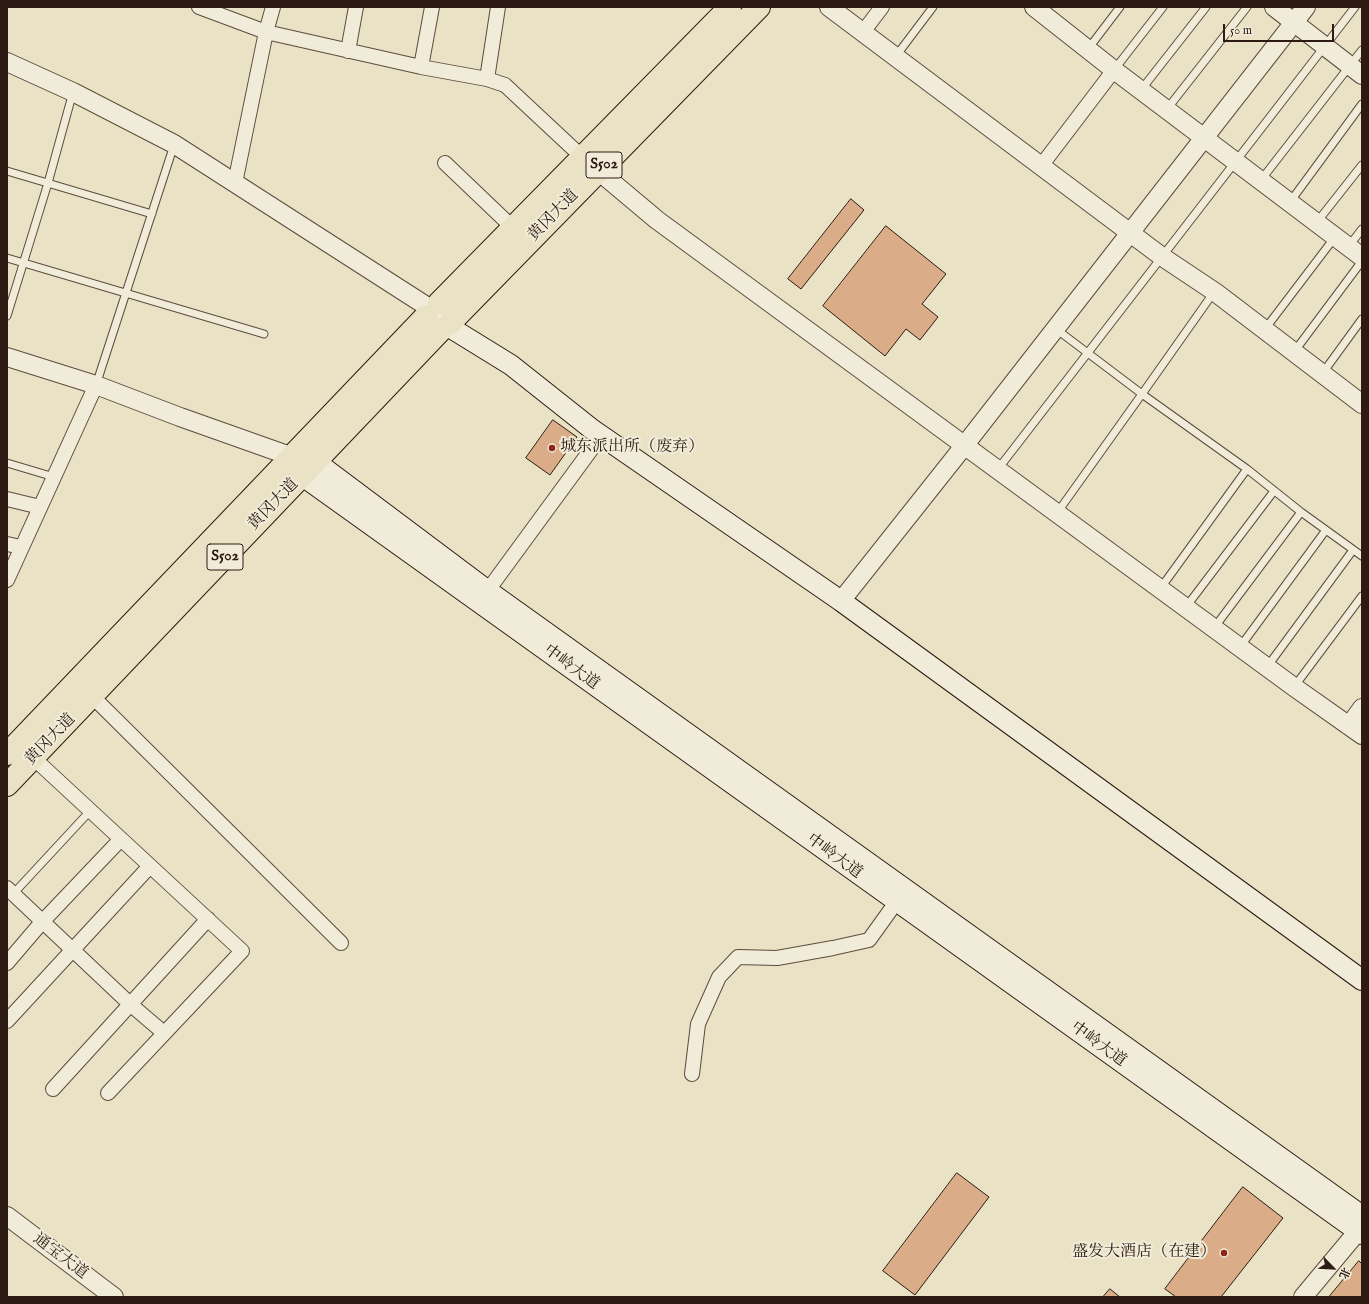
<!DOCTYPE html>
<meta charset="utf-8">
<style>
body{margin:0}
#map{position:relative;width:1369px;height:1304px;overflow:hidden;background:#eae2c4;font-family:"IM FELL English","Noto Serif SC",serif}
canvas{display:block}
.frame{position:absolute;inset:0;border:8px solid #2c1a13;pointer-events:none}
.north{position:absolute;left:1313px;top:1248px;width:40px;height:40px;-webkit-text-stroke:3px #f1ecd9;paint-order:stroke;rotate:114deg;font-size:11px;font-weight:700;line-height:16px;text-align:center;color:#2c1a13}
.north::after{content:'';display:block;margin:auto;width:14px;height:18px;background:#2c1a13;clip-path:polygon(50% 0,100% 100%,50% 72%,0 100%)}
.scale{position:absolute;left:1223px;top:24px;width:111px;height:18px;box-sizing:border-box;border:2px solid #2c1a13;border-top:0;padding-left:5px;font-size:12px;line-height:14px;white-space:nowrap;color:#2c1a13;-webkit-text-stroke:3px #f1ecd9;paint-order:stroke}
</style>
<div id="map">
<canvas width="1369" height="1304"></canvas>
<div class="frame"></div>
<div class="north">北</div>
<div class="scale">50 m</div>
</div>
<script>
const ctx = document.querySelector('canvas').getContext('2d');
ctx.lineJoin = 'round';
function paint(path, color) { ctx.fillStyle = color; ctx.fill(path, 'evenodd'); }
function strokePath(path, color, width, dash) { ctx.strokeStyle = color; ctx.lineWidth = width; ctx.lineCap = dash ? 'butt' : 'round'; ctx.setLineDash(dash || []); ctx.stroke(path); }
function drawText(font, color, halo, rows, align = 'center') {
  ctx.font = font + ' "IM FELL English","Noto Serif SC",serif'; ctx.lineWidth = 4; ctx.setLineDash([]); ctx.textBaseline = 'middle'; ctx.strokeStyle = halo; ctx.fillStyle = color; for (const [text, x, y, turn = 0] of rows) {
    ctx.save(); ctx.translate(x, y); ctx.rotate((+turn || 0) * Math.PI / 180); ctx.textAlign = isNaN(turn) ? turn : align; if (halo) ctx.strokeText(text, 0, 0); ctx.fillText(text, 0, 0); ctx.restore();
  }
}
const building = new Path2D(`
 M 851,199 L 864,210 L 801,289 L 788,279 Z
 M 886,226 L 946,274 L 922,304 L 938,317 L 920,340 L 906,329 L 885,356 L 823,306 Z
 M 553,420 L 577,437 L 550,475 L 526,458 Z
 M 957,1173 L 989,1197 L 915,1295 L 883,1271 Z
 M 1243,1187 L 1283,1218 L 1221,1297 L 1176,1297 L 1165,1289 Z
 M 1359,1261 L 1362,1264 L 1362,1297 L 1329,1297 Z
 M 1110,1289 L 1120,1297 L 1103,1297 Z`);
paint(building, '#daac87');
strokePath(building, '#2c1a13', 1);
const service = new Path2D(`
 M 1088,49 L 1120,7
 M 896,56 L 933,7
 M 1114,70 L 1163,7
 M 1141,90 L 1206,7
 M 1167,109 L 1247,7
 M 7,171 L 152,214
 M 1261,180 L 1362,50
 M 1290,202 L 1362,104
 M 1317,222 L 1362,165
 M 1349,246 L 1362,229
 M 7,258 L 264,334
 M 1214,292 L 1142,394 L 1247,469 L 1301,512 L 1362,556
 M 7,316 L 48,183 L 73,92
 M 1056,329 L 1142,394 L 1057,513
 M 1265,329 L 1335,237
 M 1294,352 L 1362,261
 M 1322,374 L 1362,319
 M 96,385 L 174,145
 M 7,463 L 54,477
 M 998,469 L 1355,7
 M 1160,589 L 1247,469
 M 1186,607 L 1274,491
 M 1214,628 L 1301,512
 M 1240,647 L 1326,530
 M 1267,667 L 1353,550
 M 1294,687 L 1362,596
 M 13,894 L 91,810`);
const minor = new Path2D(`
 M 199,7 L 266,32 L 421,67 L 487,79 L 505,85 L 580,155
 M 863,32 L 882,7
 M 348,51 L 356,7
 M 421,67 L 432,7
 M 487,79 L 498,7
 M 445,163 L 510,225
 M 1041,166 L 1114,70
 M 235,183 L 266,32 L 273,7
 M 7,499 L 40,507
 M 7,544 L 21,547
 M 7,580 L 96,385
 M 483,597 L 601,436
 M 99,703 L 341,943
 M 40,764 L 242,951 L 108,1093
 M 7,888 L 130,1004 L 164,1033
 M 7,963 L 42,922 L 121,839
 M 7,1021 L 150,866
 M 692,1074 L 698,1024 L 719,977 L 738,957 L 777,958 L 833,948 L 869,940 L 897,901
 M 53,1089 L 208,919`);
const tertiary = new Path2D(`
 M 829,7 L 1161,256 L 1215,292 L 1362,404
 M 1034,7 L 1114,70 L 1362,257
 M 1274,7 L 1362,75
 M 7,62 L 73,92 L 174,144 L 431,309
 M 601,173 L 657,220 L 1294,687 L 1362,735
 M 7,357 L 96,385 L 180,417 L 290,456
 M 841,601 L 964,446 L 1306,7
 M 1349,726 L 1362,708
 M 7,1216 L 114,1297
 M 1303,1297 L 1358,1231`);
const secondary = new Path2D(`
 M 431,309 L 451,328 L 511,365 L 593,430 L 841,601 L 1362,980
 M 320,465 L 488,591 L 1362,1216
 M 307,479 L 1362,1234`);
const primary = new Path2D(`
 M 439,303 L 730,7
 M 450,323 L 759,7
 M 7,754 L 426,316
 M 7,785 L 442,329`);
strokePath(service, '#5c4c3f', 9);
strokePath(minor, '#5c4c3f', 16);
strokePath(tertiary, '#5c4c3f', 20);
strokePath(secondary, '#2c1a13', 22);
strokePath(primary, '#2c1a13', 24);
strokePath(service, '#f1ecd9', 7);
strokePath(minor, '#f1ecd9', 14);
strokePath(tertiary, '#f1ecd9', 18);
strokePath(secondary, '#f1ecd9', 20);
strokePath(primary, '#eae2c4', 22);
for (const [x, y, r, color] of [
 [552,448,4,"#8f2418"],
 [1224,1253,4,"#8f2418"]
]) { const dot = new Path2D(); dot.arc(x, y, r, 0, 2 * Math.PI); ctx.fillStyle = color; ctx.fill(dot); strokePath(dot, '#f1ecd9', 1.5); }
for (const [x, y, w] of [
 [604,165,36],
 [225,557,36]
]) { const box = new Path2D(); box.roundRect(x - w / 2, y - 13, w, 26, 3); ctx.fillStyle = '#f1ecd9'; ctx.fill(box); strokePath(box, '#2c1a13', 1); }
drawText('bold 15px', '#2c1a13', null, [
 ["S502",604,165],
 ["S502",225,557]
]);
drawText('16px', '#2c1a13', '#f1ecd9', [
 ["黄冈大道",554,216,-46],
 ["黄冈大道",274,505,-46],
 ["中岭大道",571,668,36],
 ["黄冈大道",51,740,-46],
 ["中岭大道",834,857,36],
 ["中岭大道",1098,1045,36],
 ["通宝大道",60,1257,37]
]);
drawText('16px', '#2c1a13', '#f1ecd9', [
 ["城东派出所（废弃）",560,448],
 ["盛发大酒店（在建）",1216,1253,"right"]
], 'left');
</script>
